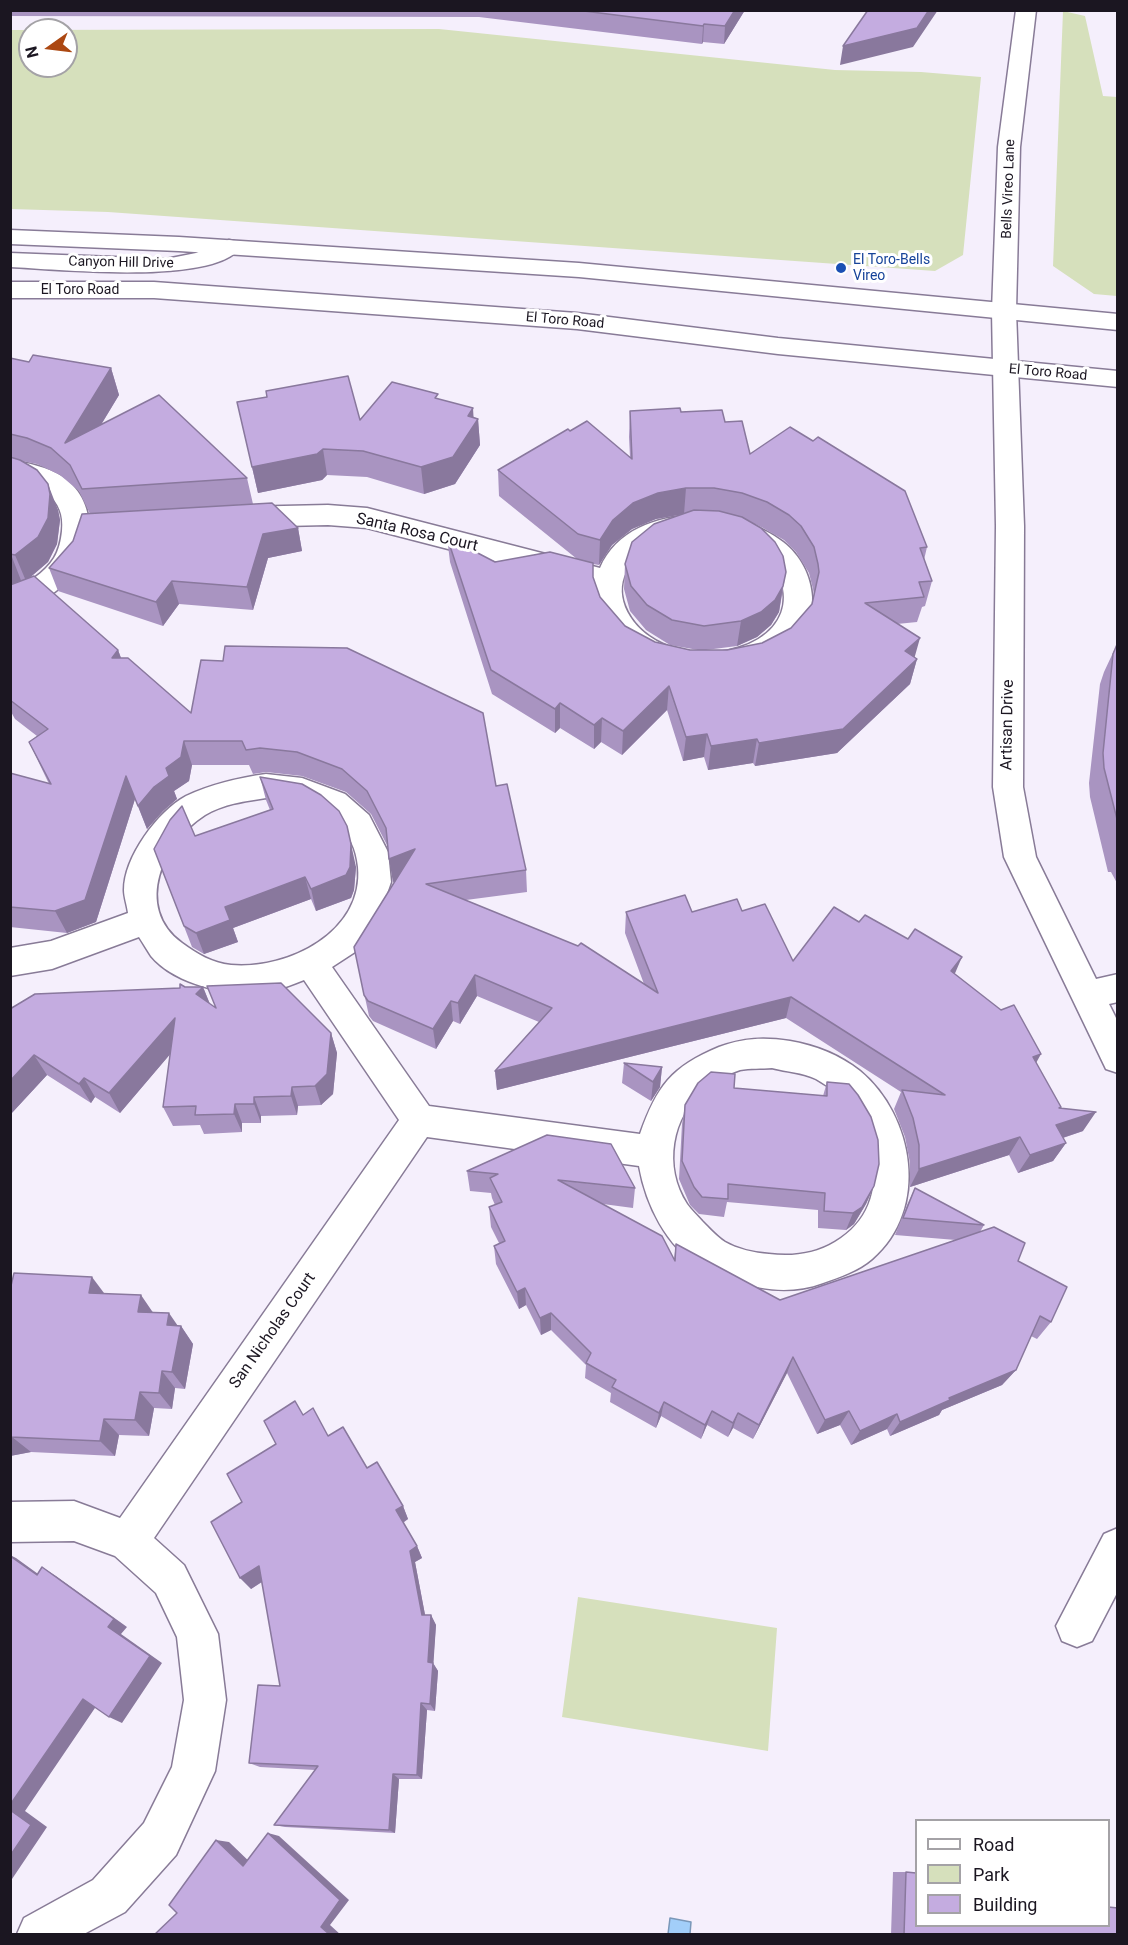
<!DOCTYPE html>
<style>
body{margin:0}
#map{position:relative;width:1128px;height:1945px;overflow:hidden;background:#f5effc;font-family:Roboto,sans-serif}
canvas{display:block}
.frame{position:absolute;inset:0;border:12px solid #1b1621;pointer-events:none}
.legend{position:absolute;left:915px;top:1819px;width:195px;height:108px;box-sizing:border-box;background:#fff;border:2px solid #a4a2a6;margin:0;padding:8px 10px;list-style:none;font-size:18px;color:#1b1621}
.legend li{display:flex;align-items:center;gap:12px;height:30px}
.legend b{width:30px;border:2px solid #a4a2a6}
.north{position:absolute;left:18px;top:18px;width:60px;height:60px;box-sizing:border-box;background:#fff;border:2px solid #a4a2a6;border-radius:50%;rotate:256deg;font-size:16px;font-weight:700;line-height:24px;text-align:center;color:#1b1621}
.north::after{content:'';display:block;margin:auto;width:21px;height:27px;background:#ac4812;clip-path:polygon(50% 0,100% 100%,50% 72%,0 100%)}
</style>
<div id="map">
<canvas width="1128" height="1945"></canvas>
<div class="frame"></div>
<ul class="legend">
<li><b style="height:8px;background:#fff"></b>Road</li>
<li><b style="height:16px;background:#d6e0bc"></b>Park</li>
<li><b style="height:16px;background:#c4ace0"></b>Building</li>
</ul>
<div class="north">N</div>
</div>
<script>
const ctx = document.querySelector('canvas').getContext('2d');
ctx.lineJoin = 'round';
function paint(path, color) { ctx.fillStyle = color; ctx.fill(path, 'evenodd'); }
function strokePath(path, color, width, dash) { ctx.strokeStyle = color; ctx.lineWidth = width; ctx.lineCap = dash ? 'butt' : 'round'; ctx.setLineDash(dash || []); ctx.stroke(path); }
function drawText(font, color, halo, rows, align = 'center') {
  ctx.font = font + ' Roboto,sans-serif'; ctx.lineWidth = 6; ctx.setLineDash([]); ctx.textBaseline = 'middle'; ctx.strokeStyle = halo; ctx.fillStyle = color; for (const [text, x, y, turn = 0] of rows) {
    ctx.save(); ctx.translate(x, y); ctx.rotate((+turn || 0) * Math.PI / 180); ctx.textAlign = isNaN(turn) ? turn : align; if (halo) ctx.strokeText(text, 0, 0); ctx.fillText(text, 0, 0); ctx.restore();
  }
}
paint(new Path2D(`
 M 1063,11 L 1085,16 L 1103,96 L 1117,97 L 1117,296 L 1094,294 L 1053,266 Z
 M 439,29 L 835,70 L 921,72 L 981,77 L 963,255 L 935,271 L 108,212 L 11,209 L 11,30 ZM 30,30 L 66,30 L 66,66 L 30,66 Z
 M 578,1597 L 777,1628 L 768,1751 L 562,1717 Z`), '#d6e0bc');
const water = new Path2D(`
 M 670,1918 L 691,1922 L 690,1934 L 668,1934 Z`);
paint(water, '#a2cef9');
strokePath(water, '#7a97b8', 1.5);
const street = new Path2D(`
 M 1016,10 L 1036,10 L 1020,147 L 1016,311 L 1024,526 L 1023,787 L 1036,857 L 1096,979 L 1118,974 L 1118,1002 L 1109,1004 L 1118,1022 L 1118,1073 L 1106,1069 L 1004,857 L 993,787 L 996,526 L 992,311 L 998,147 Z
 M 229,240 L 237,242 L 241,247 C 214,286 56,269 10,267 L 10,253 L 166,259 L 196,253 Z
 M 10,460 C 28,463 48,467 63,477 C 101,504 94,556 63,585 C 48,599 29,609 10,614 L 10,592 C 27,583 44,574 54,558 C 59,550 61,540 62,531 C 66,498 39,484 10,478 Z
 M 328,505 L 367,508 L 600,568 C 628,502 734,504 783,542 C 800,555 811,576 812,597 C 814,689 644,697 604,626 C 597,613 593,601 595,587 L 367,528 L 328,525 L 239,527 L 229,524 L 225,517 L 229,510 L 239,507 ZM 691,534 C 708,534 724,534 740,541 C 797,567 801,629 738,648 C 636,679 561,559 691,534 Z
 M 266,774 L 302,778 L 345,794 L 369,815 L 388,852 L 391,882 L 380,914 L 355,952 L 332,967 L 429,1106 L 640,1134 C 657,1086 671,1067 719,1047 C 743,1038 764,1037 790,1041 C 814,1045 840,1055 860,1071 C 914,1116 930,1209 872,1259 C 858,1271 840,1277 823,1283 C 793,1294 764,1291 735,1281 C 723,1277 711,1274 701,1268 C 666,1246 646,1205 639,1166 L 427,1137 L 154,1538 L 184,1565 L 218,1634 L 226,1700 L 215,1771 L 176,1855 L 125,1912 L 84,1934 L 17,1934 L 24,1918 L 93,1880 L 144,1823 L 172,1767 L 184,1700 L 177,1637 L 156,1593 L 115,1556 L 74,1541 L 10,1542 L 10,1502 L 74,1501 L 120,1518 L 399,1120 L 304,980 C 294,984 283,988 273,991 C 237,999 176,986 151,956 C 147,950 143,943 139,937 L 52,969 L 10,976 L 10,948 L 51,941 L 128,913 C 127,905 124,897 124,890 C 124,857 158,811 186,796 C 212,784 238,778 266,774 ZM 266,798 C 276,799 287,800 298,802 C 313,805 325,814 337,824 C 350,836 356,848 358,867 C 364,932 288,970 231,965 C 212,963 197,954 182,943 C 133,907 163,842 205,815 C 223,804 246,801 266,798 ZM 772,1068 C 787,1072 802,1072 816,1079 C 875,1111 902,1203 835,1242 C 815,1254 792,1257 769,1254 C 755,1253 737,1249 725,1242 C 717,1237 709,1228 702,1221 C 697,1215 691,1210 687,1204 C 663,1167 671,1116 705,1090 C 716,1081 727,1074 740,1070 C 750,1068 762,1069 772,1068 Z
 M 1118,1528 L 1118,1591 L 1092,1641 L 1077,1647 L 1062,1641 L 1056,1626 L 1104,1534 Z`);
const primary = new Path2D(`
 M 10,230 L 179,237 L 579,263 L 1118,314 L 1118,330 L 579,277 L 179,251 L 10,244 Z
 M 10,282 L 154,282 L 577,313 L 778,338 L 1118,371 L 1118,387 L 778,354 L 577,329 L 154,298 L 10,298 Z`);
strokePath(street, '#887b97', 3);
strokePath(primary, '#887b97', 3);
paint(street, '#fff');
paint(primary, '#fff');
paint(new Path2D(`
 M 10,10 L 745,10 L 724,44 L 703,42 L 702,44 L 479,17 L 10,16 Z
 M 10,358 L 29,362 L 111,368 L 119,395 L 101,425 L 247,478 L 253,504 L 189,508 L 298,528 L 302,551 L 268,558 L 253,610 L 179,604 L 163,626 L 58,591 L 49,568 L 73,541 L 90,514 L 79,491 L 60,475 L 37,464 L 22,461 L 58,510 L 60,520 L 57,544 L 48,562 L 29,578 L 118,650 L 121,658 L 191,713 L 496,786 L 526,870 L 527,892 L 466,900 L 644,984 L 625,933 L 626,912 L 692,912 L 742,911 L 793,961 L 859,922 L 955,974 L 1036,1063 L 1060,1108 L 1083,1131 L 1063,1138 L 1066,1143 L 1053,1161 L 1018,1173 L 1009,1155 L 910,1187 L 910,1163 L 905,1137 L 894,1109 L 901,1092 L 786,1018 L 497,1090 L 495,1071 L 539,1022 L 477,996 L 460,1024 L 453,1021 L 436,1049 L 373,1021 L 369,1016 L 354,947 L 395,881 L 393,882 L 388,847 L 371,814 L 346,792 L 302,776 L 266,772 L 253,774 L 249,765 L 192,765 L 189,781 L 174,791 L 177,799 L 163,811 L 147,829 L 135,799 L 96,922 L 67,933 L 10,927 L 10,773 L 49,784 L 29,742 L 37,736 L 15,719 L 10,710 Z
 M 438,399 L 478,419 L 480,445 L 455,484 L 424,494 L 367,477 L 327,475 L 322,480 L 258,493 L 237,402 L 360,420 Z
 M 630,411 L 681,412 L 725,422 L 750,454 L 927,547 L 924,560 L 932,581 L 925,606 L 922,607 L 917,622 L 897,624 L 914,657 L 917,659 L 910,684 L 837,753 L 755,766 L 753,763 L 708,770 L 704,757 L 683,761 L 667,710 L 622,755 L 601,742 L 594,749 L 560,728 L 555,733 L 492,694 L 450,562 L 447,537 L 495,562 L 577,559 L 499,496 L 498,470 L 570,431 L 630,457 L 629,437 ZM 683,514 L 625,564 L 624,589 L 630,611 L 646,630 L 670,645 L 698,650 L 690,650 L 655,642 L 625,626 L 600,597 L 593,577 L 593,564 L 599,565 L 612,545 L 632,529 L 656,519 ZM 755,524 L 763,528 L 784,540 L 796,552 L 809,573 L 813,589 L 814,595 L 812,604 L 791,628 L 762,643 L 727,650 L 706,650 L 737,646 L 757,637 L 771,625 L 779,612 L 786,572 Z
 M 1118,642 L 1118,885 L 1111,872 L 1108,872 L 1090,797 L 1089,783 L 1100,684 L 1104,672 Z
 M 260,777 L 356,867 L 354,890 L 351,898 L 316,911 L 311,899 L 233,928 L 238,942 L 204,954 L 192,947 L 154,849 L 195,836 L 270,810 L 266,800 Z
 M 185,987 L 203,987 L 210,1004 L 216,1008 L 331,1033 L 337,1053 L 333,1094 L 321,1105 L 298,1106 L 297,1115 L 261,1116 L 261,1123 L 242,1123 L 242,1132 L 204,1134 L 200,1125 L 173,1126 L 163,1107 L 170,1054 L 120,1113 L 95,1097 L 91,1103 L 47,1075 L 10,1115 L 10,1009 Z
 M 624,1063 L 662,1067 L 660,1087 L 651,1101 L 622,1083 Z
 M 827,1082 L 874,1186 L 866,1204 L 854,1224 L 846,1230 L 818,1228 L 818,1210 L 727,1202 L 724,1217 L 699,1214 L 690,1205 L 679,1179 L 682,1124 L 685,1105 L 734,1088 L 823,1096 Z
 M 467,1171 L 635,1188 L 633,1208 L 603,1204 L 674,1259 L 676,1244 L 780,1300 L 956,1240 L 895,1235 L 907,1205 L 915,1188 L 984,1225 L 980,1232 L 1018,1261 L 1051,1322 L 1037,1339 L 1031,1336 L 1016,1370 L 1002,1385 L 942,1410 L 939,1415 L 890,1436 L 887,1429 L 851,1445 L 840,1425 L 817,1434 L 787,1373 L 753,1439 L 733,1428 L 728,1437 L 707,1425 L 701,1439 L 661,1416 L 656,1428 L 610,1402 L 611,1393 L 585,1378 L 586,1365 L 551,1330 L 541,1335 L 526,1305 L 519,1309 L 496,1264 L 494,1246 L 499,1243 L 491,1227 L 489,1207 L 495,1205 L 492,1198 L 491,1193 L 470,1191 Z
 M 10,1290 L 105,1294 L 153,1312 L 178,1326 L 181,1326 L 193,1344 L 185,1389 L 175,1388 L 172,1409 L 154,1408 L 149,1436 L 119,1435 L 115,1456 L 31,1452 L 10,1456 Z
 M 303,1415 L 367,1468 L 403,1506 L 408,1519 L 403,1523 L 417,1546 L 422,1558 L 415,1562 L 425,1615 L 431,1615 L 436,1625 L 433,1663 L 438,1671 L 435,1711 L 427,1710 L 422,1779 L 399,1779 L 395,1833 L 285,1827 L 274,1825 L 315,1770 L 260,1767 L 249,1763 L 280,1686 L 262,1582 L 251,1589 L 242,1502 L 276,1444 Z
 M 893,1872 L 906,1872 L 1118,1935 L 891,1935 Z`), '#a994c1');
paint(new Path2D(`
 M 735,10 L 745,10 L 724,44 L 725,26 Z
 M 929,10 L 938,10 L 913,47 L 840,65 L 843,46 Z
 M 704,24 L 703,42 L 702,44 L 703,26 Z
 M 111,368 L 119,395 L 74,469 L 65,443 Z
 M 473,408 L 474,425 L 478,419 L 480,445 L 455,484 L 424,494 L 421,467 L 468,416 Z
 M 323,449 L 327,475 L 322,480 L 258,493 L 252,467 Z
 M 48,484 L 58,510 L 60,520 L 57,544 L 48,562 L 26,581 L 15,555 Z
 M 686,488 L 684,514 L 656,519 L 632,529 L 612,545 L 599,565 L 600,540 L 613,520 L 633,503 L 658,493 Z
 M 298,528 L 302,551 L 268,558 L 253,610 L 247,587 L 263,534 Z
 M 12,557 L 22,583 L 10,590 L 10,558 Z
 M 172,581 L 179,604 L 163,626 L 156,602 Z
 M 783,586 L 779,612 L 771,625 L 757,637 L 737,646 L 741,621 Z
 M 920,638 L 913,663 L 905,651 Z
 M 118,650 L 127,674 L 112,658 Z
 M 917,659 L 910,684 L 837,753 L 755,766 L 759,743 Z
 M 669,686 L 667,710 L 622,755 L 623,731 Z
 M 560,703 L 560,728 L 555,733 L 555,709 Z
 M 602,718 L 601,742 L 594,749 L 594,725 Z
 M 707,734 L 704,757 L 683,761 L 686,737 Z
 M 757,739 L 753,763 L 708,770 L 711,746 Z
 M 184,741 L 192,765 L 189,781 L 174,791 L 177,799 L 163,811 L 147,829 L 138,806 Z
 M 126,776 L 135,799 L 96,922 L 67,933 L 55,911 Z
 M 351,844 L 356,867 L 354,890 L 351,898 L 316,911 L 311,889 Z
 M 415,849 L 418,872 L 393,882 L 389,859 Z
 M 305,877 L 311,899 L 233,928 L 238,942 L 204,954 L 196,933 L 225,907 Z
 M 962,957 L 953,978 L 951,971 Z
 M 475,975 L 477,996 L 460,1024 L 458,1003 Z
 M 203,987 L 211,1007 L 196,994 Z
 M 791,997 L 786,1018 L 497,1090 L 495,1071 Z
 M 451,1001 L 453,1021 L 436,1049 L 433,1029 Z
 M 175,1018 L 184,1038 L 120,1113 L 109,1093 Z
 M 331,1033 L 337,1053 L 333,1094 L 321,1105 L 315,1086 Z
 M 1041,1054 L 1030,1074 L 1033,1057 Z
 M 34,1055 L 47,1075 L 10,1115 L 10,1081 Z
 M 662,1067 L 660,1087 L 651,1101 L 653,1082 Z
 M 84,1078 L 95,1097 L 91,1103 L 79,1084 Z
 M 292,1087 L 298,1106 L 297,1115 L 291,1096 Z
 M 254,1097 L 261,1116 L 261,1123 L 254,1104 Z
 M 235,1104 L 242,1123 L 242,1132 L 234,1114 Z
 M 1096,1112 L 1083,1131 L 1044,1144 L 1056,1125 Z
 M 1020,1137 L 1009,1155 L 910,1187 L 919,1169 Z
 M 1066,1143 L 1053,1161 L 1018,1173 L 1030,1155 Z
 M 874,1186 L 866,1204 L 854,1224 L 846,1230 L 853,1213 Z
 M 92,1277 L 107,1297 L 89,1293 Z
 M 525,1288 L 526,1305 L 519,1309 L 517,1292 Z
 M 141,1295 L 154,1314 L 138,1312 Z
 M 169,1313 L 180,1329 L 181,1326 L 193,1344 L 185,1389 L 172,1372 L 167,1325 Z
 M 551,1313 L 551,1330 L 541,1335 L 540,1318 Z
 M 793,1357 L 787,1373 L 753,1439 L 759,1425 Z
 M 1016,1370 L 1002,1385 L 942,1410 L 939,1415 L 890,1436 L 900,1422 L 949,1398 Z
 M 162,1371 L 175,1388 L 172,1409 L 159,1393 Z
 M 140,1392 L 154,1408 L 149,1436 L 135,1420 Z
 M 664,1402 L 661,1416 L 656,1428 L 659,1413 Z
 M 712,1411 L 707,1425 L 701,1439 L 705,1425 Z
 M 849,1411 L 840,1425 L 817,1434 L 825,1420 Z
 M 738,1413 L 733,1428 L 728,1437 L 733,1423 Z
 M 897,1414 L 887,1429 L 851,1445 L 860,1431 Z
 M 104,1419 L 119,1435 L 115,1456 L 100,1441 Z
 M 10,1437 L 12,1437 L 31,1452 L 10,1456 Z
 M 403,1506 L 408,1519 L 402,1523 L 396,1510 Z
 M 417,1546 L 422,1558 L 415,1562 L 427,1625 L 422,1615 L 410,1551 Z
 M 10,1555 L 16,1558 L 52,1584 L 37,1575 L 10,1556 Z
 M 259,1566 L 269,1577 L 251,1589 L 240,1578 Z
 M 42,1567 L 56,1576 L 127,1627 L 121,1634 L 162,1663 L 122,1723 L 109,1717 L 108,1627 Z
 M 431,1615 L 436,1625 L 433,1670 L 428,1662 Z
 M 433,1663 L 438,1671 L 435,1711 L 430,1704 Z
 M 83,1699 L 97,1705 L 25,1811 L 47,1827 L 10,1882 L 10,1805 Z
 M 421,1703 L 427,1710 L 422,1779 L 417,1775 Z
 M 393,1774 L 399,1779 L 395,1833 L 389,1830 Z
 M 268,1833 L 279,1836 L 349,1900 L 330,1925 L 341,1935 L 330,1935 L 321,1927 Z
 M 216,1840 L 229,1842 L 255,1867 L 243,1866 Z`), '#89789d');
const building = new Path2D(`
 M 576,10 L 735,10 L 725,26 L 704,24 L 703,26 Z
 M 868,10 L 929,10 L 917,28 L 843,46 Z
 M 33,355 L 111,368 L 65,443 L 159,395 L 247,478 L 82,489 L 70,465 L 51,448 L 27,438 L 10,434 L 10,358 L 29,362 Z
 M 348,376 L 360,420 L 392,382 L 438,394 L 435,398 L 473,408 L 468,416 L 478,419 L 453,457 L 421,467 L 363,451 L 323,449 L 317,454 L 252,467 L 237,402 L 267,397 L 266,391 Z
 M 680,408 L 681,412 L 722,410 L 725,422 L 742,421 L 750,454 L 790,427 L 813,441 L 818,437 L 905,491 L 927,547 L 920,548 L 932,581 L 919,582 L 924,597 L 865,603 L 920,638 L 905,651 L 917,659 L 843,729 L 759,743 L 757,739 L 711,746 L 707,734 L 686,737 L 669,686 L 623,731 L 602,718 L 594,725 L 560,703 L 555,709 L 491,670 L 447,537 L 495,562 L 550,552 L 593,563 L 593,577 L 600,597 L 625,626 L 655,642 L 690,650 L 727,650 L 762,643 L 791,628 L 812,604 L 819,572 L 818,564 L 814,547 L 801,526 L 789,515 L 767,502 L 742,493 L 714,488 L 686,488 L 658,493 L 633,503 L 613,520 L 600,540 L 578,534 L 498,470 L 568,429 L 570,431 L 587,421 L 632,459 L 630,411 Z
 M 10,457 L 20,460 L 37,470 L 48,484 L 50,494 L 48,518 L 38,537 L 15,555 L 10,554 Z
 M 272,503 L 298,528 L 263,534 L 247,587 L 172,581 L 156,602 L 49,568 L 73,541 L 82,514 Z
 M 694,510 L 719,511 L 742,517 L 761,528 L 775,542 L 783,556 L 786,572 L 783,586 L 775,600 L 761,612 L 741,621 L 704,626 L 672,620 L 647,605 L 631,586 L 625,564 L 632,542 L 654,524 Z
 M 34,576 L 118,650 L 112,658 L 128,658 L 191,713 L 201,660 L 223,661 L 225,646 L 347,648 L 483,713 L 496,786 L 507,784 L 526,870 L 426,884 L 578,946 L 581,943 L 658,993 L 626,912 L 685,895 L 692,912 L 737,899 L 742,911 L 765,904 L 793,961 L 834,907 L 859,922 L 865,915 L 908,939 L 915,929 L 962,957 L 951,971 L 1001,1010 L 1014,1005 L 1041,1054 L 1033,1057 L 1061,1107 L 1059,1108 L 1096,1112 L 1056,1125 L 1066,1143 L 1030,1155 L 1020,1137 L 919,1169 L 919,1145 L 913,1118 L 902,1090 L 945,1095 L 791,997 L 495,1071 L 552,1008 L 475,975 L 458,1003 L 451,1001 L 433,1029 L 368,1001 L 364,995 L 354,947 L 415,849 L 389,859 L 386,828 L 367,791 L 342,769 L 297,752 L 260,748 L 246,750 L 242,741 L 184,741 L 181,757 L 166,768 L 169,776 L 154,787 L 138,806 L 126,776 L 85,900 L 55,911 L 10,907 L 10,773 L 51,784 L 29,742 L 48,729 L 10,700 L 10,585 Z
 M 1118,642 L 1118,823 L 1104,768 L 1103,753 L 1113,654 Z
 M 260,777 L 302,784 L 321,795 L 339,811 L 347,826 L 351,844 L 350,867 L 346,875 L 311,889 L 305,877 L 225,907 L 230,920 L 196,933 L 184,926 L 154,849 L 170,820 L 182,806 L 195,836 L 273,809 Z
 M 281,983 L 331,1033 L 327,1074 L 315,1086 L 292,1087 L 291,1096 L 254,1097 L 254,1104 L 235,1104 L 234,1114 L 195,1115 L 196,1106 L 163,1107 L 175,1018 L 109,1093 L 84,1078 L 79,1084 L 34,1055 L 10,1081 L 10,1009 L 35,994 L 180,988 L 180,984 L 185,987 L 203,987 L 196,994 L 216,1008 L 207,986 Z
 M 624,1063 L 662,1067 L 653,1082 Z
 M 711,1072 L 735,1074 L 734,1088 L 827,1096 L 827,1082 L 849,1084 L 858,1095 L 871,1117 L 878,1140 L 879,1164 L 874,1186 L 862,1207 L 853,1213 L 824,1211 L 825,1193 L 728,1184 L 728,1199 L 702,1197 L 694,1187 L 682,1161 L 685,1105 L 698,1083 Z
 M 547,1135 L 611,1144 L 635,1188 L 558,1180 L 662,1236 L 675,1261 L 676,1244 L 780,1300 L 994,1227 L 1025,1243 L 1018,1261 L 1067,1287 L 1051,1322 L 1040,1316 L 1016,1370 L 949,1398 L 950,1400 L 900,1422 L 897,1414 L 860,1431 L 849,1411 L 825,1420 L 793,1357 L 759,1425 L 738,1413 L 733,1423 L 712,1411 L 705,1425 L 664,1402 L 659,1413 L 612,1387 L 616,1380 L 586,1363 L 591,1353 L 551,1313 L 540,1318 L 525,1288 L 517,1292 L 494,1246 L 505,1241 L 489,1207 L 502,1202 L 490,1178 L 498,1174 L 467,1171 Z
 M 915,1188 L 984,1225 L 903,1218 Z
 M 14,1273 L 92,1277 L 89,1293 L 141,1295 L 138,1312 L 169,1313 L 167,1325 L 181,1326 L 172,1372 L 162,1371 L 159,1393 L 140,1392 L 135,1420 L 104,1419 L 100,1441 L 10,1437 L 10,1290 Z
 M 295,1401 L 303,1415 L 313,1408 L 328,1436 L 343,1427 L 367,1468 L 377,1462 L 403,1506 L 396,1510 L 417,1546 L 410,1551 L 422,1615 L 431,1615 L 428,1662 L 433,1663 L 430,1704 L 421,1703 L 417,1775 L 393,1774 L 389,1830 L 274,1825 L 318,1766 L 249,1763 L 258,1685 L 280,1686 L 259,1566 L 240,1578 L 211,1522 L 242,1502 L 227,1474 L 276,1444 L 264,1421 Z
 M 10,1556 L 37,1575 L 42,1567 L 114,1619 L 108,1627 L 150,1656 L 109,1717 L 83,1699 L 10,1805 Z
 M 10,1810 L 31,1825 L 10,1856 Z
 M 268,1833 L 340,1900 L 321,1927 L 330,1935 L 154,1935 L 177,1913 L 169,1905 L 216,1840 L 243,1866 Z
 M 906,1872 L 916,1873 L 916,1926 L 1108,1926 L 1108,1907 L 1118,1908 L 1118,1935 L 904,1935 Z`);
paint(building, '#c4ace0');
strokePath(building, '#89789d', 1.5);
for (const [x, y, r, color] of [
 [841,268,6,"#1a4fb4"]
]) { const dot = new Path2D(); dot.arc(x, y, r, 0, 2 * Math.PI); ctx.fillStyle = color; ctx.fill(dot); strokePath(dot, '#fff', 2); }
drawText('14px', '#1b1621', '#fff', [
 ["Bells Vireo Lane",1009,189,-88],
 ["Canyon Hill Drive",121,263,1],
 ["El Toro Road",80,290],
 ["El Toro Road",565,321,5],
 ["El Toro Road",1048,373,5]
]);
drawText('14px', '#164399', '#fff', [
 ["El Toro-Bells",853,260],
 ["Vireo",853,276]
], 'left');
drawText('16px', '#1b1621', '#fff', [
 ["Santa Rosa Court",417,533,13],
 ["Artisan Drive",1008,725,-89],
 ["San Nicholas Court",273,1331,-55]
]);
</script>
